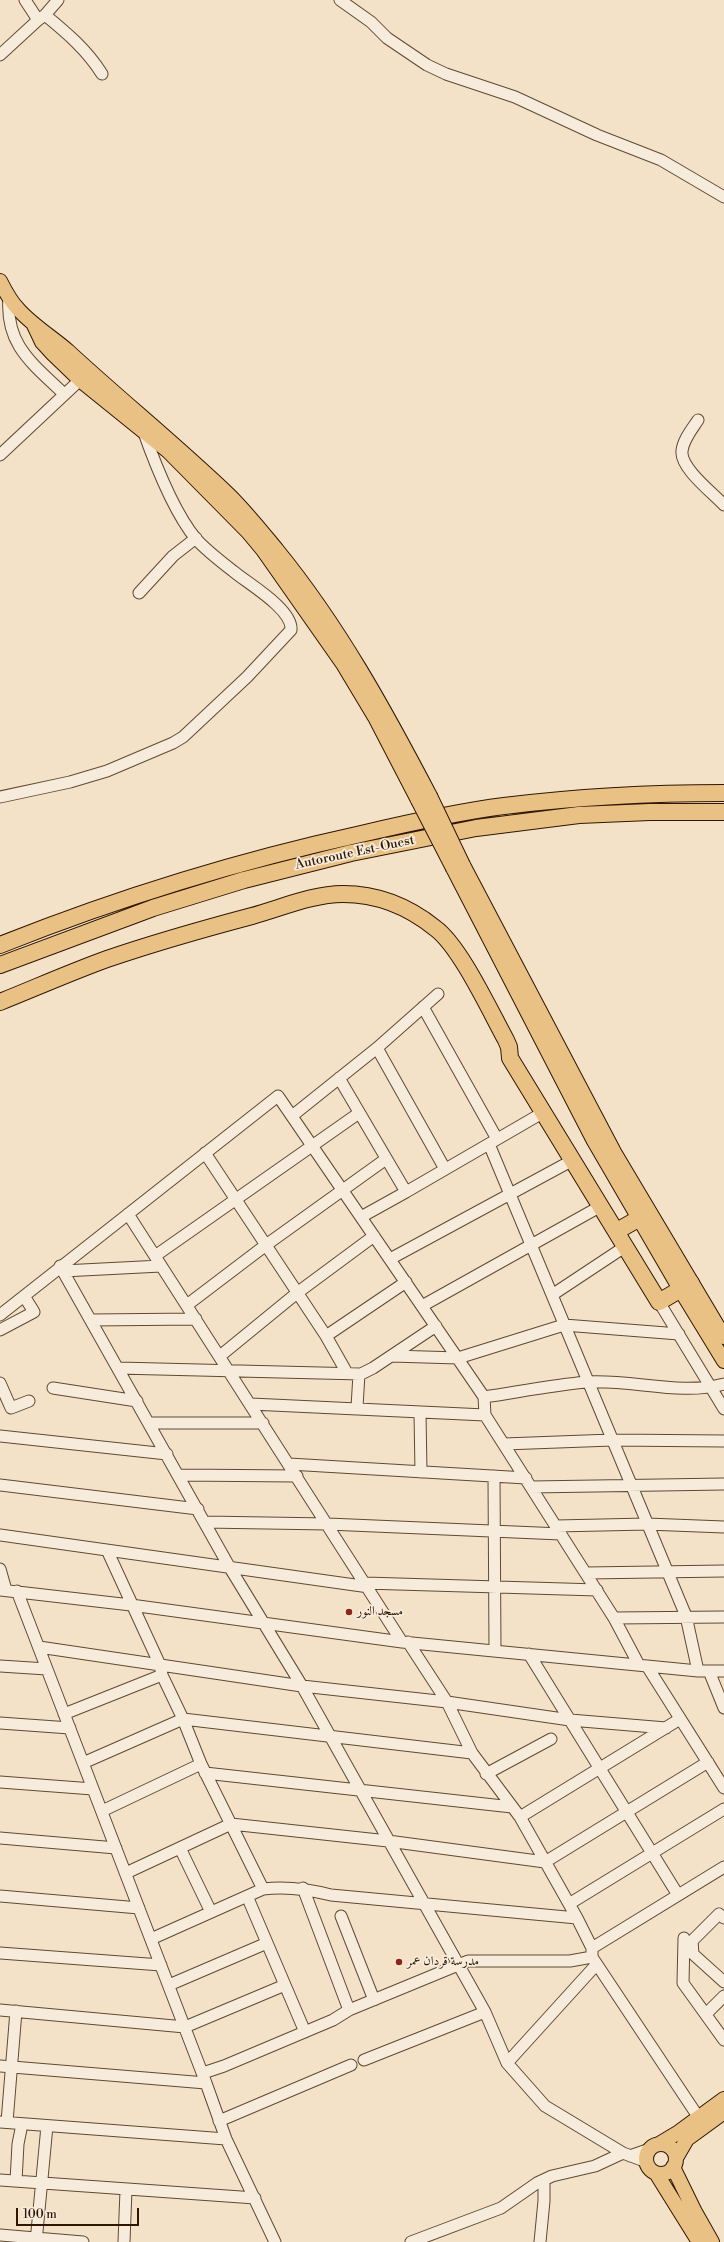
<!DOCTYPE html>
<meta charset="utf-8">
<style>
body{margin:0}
#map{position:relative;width:724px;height:2242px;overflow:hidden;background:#f3e2c8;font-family:"Libre Bodoni",serif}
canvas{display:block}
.scale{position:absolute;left:16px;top:2208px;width:123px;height:18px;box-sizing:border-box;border:2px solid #2f1600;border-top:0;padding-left:5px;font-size:12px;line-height:14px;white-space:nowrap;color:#2f1600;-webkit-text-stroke:3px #f7ecdb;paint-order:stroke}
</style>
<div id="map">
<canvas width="724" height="2242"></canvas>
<div class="scale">100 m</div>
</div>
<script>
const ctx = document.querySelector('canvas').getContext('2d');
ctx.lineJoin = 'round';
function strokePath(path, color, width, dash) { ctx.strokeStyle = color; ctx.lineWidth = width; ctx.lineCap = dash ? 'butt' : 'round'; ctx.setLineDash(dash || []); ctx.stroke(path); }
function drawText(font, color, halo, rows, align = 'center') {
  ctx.font = font + ' "Libre Bodoni",Amiri,serif'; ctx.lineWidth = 3.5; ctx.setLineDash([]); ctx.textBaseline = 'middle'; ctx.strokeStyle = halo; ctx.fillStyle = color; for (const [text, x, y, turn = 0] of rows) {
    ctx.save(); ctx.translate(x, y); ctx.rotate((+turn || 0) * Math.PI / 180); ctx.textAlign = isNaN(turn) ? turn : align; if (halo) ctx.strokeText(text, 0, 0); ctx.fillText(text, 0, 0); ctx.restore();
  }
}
const minor = new Path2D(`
 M 340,0 L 371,22 L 387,38 L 427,65 L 446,74 L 515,97 L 597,135 L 661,160 L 724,197
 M 45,15 L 58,0
 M 38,20 L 45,15 C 67,33 87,50 102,74
 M 0,55 L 38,20 L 25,0
 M 9,297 C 5,345 32,363 64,394
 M 698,420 C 692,429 683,440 682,451 C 680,468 713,493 724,505
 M 0,455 L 80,380
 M 139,593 L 173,556 L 196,538
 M 0,797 L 70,782 L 107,771 L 173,743 L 183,737 L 247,677 L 291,630 C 293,609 247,583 233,571 C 220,561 207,551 196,539 C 173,511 155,464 143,430
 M 423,1007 L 497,1139
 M 377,1048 L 445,1169
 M 339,1078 L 406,1192 L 544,1112
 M 292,1116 L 377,1048 L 438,994
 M 489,1144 L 686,1616 L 698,1671
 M 205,1153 L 326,1336 L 347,1373
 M 128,1214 L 402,1642
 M 361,1217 L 406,1192
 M 155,1256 L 359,1113
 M 390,1259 L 573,1160
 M 60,1266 L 230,1568 L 302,1686 L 485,2012 L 507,2063 L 545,2106 L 623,2153 L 647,2162
 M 63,1271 L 161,1266
 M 552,1295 L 626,1246
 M 659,1302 L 724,1409
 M 187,1305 L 266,1245 L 386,1159
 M 422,1306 L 601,1206
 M 0,1315 L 278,1096 L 484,1397 L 485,1415 L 614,1618 L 639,1665
 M 91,1320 L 196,1319
 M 0,1330 L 34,1312 L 24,1296
 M 326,1336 L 406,1282
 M 220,1356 L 297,1293 L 374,1236
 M 392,1356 L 458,1358 L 564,1325 L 679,1334
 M 118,1368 L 361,1374 L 373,1368 L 436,1326
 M 0,1383 L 11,1408 L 29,1401
 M 53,1388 L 137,1401
 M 484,1397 C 518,1392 553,1385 587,1382 C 632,1379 680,1396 724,1384
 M 251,1404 L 485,1415
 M 357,1407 L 359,1374
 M 420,1413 L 421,1472
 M 149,1423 L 263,1423
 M 0,1436 L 167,1454
 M 504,1444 L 612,1440 L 724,1441
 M 289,1464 L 526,1478
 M 179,1475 L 297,1476
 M 494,1476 L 495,1651
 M 0,1485 L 198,1509
 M 531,1487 L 724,1484
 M 205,1522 L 328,1524 L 561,1534
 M 556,1526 L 647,1524 L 724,1527
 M 0,1535 L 369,1587
 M 107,1550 L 160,1665 L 162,1675 L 183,1719 L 201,1764 L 263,1889
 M 0,1569 L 6,1590
 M 586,1573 L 724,1571
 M 365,1583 L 597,1590
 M 0,1590 L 131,1605 L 402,1642 L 698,1671 L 724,1671
 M 17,1591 L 206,2083 L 226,2139 L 275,2242
 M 614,1618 L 724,1617
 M 39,1647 L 302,1686 L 447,1702 L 570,1720 L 666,1728
 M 529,1654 L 678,1895
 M 0,1666 L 47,1669
 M 647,1666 L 724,1788
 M 709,1671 L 724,1708
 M 64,1714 L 162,1675
 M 0,1723 L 70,1728
 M 83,1763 L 183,1719 L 472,1753
 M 205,1773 L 512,1807
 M 486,1774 L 551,1739
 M 0,1782 L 93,1789
 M 102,1811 L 201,1764
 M 520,1817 L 680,1719
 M 0,1838 L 116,1848
 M 180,1848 L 211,1912
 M 126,1873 L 231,1824 L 388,1841 L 545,1862 L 708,1762
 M 303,1888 L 349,2010
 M 0,1896 L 139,1908
 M 247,1896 L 305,2032
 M 569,1904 L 724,1809
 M 341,1916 L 374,2000
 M 724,1918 L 719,1914 L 692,1941 L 693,1954 L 724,1982
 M 684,1938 L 683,1983 L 724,2040
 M 151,1939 L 263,1889 C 287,1886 308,1889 331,1895 L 577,1918
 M 592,1948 L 724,1867
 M 0,1953 L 161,1965
 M 592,1957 L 699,2118
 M 169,1985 L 267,1943
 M 0,2010 L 185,2027 L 285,1985
 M 706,2014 L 724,1996
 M 364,2060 L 485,2012
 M 507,2063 L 596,1965
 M 0,2066 L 206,2083
 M 203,2073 L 224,2066 L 333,2020 L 349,2010 L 468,1961 L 570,1961 L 592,1957 L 592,1948 L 577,1918 L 520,1817 L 472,1753 L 447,1702 L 408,1642
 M 219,2121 L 351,2065
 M 0,2122 L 226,2139
 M 7,2122 L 16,2011
 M 630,2156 L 650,2149
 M 0,2180 L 255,2198
 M 16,2181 L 18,2144 L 22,2124
 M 0,2235 L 83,2242
 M 36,2242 L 47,2126
 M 124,2242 L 126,2190
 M 411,2242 L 501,2208 L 537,2183 L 552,2176 L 595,2166 L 623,2153
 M 540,2242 L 544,2201 L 544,2181`);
const major = new Path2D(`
 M 0,281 C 5,291 10,301 18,309 C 32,325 52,337 68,351 C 121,400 178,446 230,496 C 247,513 262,532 277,550 C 339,626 385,710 430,796
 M 33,323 L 42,342 L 53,354 L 80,380 L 168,451 L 248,532 L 263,550 L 343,664 L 376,719 L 418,800
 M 463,865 L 614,1152 L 724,1337
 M 453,868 L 594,1141 L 680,1289 L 724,1361
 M 659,2144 L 679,2132 L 724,2099
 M646 2159a15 15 0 1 1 30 0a15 15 0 1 1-30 0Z
 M 676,2158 L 687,2139 L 724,2112
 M 673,2167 L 695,2212 L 712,2242
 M 656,2173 L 699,2242`);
const highway = new Path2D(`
 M 0,945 C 118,898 237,861 361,834 C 408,823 456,812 504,806 C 577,797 650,793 724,793
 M 0,965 L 153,908 L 244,880 L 351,853 L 476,828 L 579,815 L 650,812 L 724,812
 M 0,1002 C 35,988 71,972 107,959 C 154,943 203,929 252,916 C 281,908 313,894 343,894 C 377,894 409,907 435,928 C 460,946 490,1011 506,1040 L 509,1047 L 510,1058 L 659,1302 L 691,1283
 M 617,1231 L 638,1219`);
strokePath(minor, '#604932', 13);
strokePath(major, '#2f1600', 16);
strokePath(highway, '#2f1600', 18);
strokePath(minor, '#f7ecdb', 11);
strokePath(major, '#eac184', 14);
strokePath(highway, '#eac184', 16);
const majorBridge = new Path2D(`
 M 430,796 L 463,865
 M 418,800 L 453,868`);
strokePath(majorBridge, '#2f1600', 16, []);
strokePath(majorBridge, '#eac184', 14);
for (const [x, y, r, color] of [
 [349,1612,4,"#8f2418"],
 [399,1962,4,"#8f2418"]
]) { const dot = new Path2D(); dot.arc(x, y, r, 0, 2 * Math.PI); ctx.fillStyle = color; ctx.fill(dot); strokePath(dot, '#f7ecdb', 1.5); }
drawText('13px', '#2f1600', '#f7ecdb', [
 ["Autoroute Est-Ouest",355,853,-12]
]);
drawText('13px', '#2f1600', '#f7ecdb', [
 ["مسجد النور",357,1612],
 ["مدرسة قردان عمر",407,1962]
], 'left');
</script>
